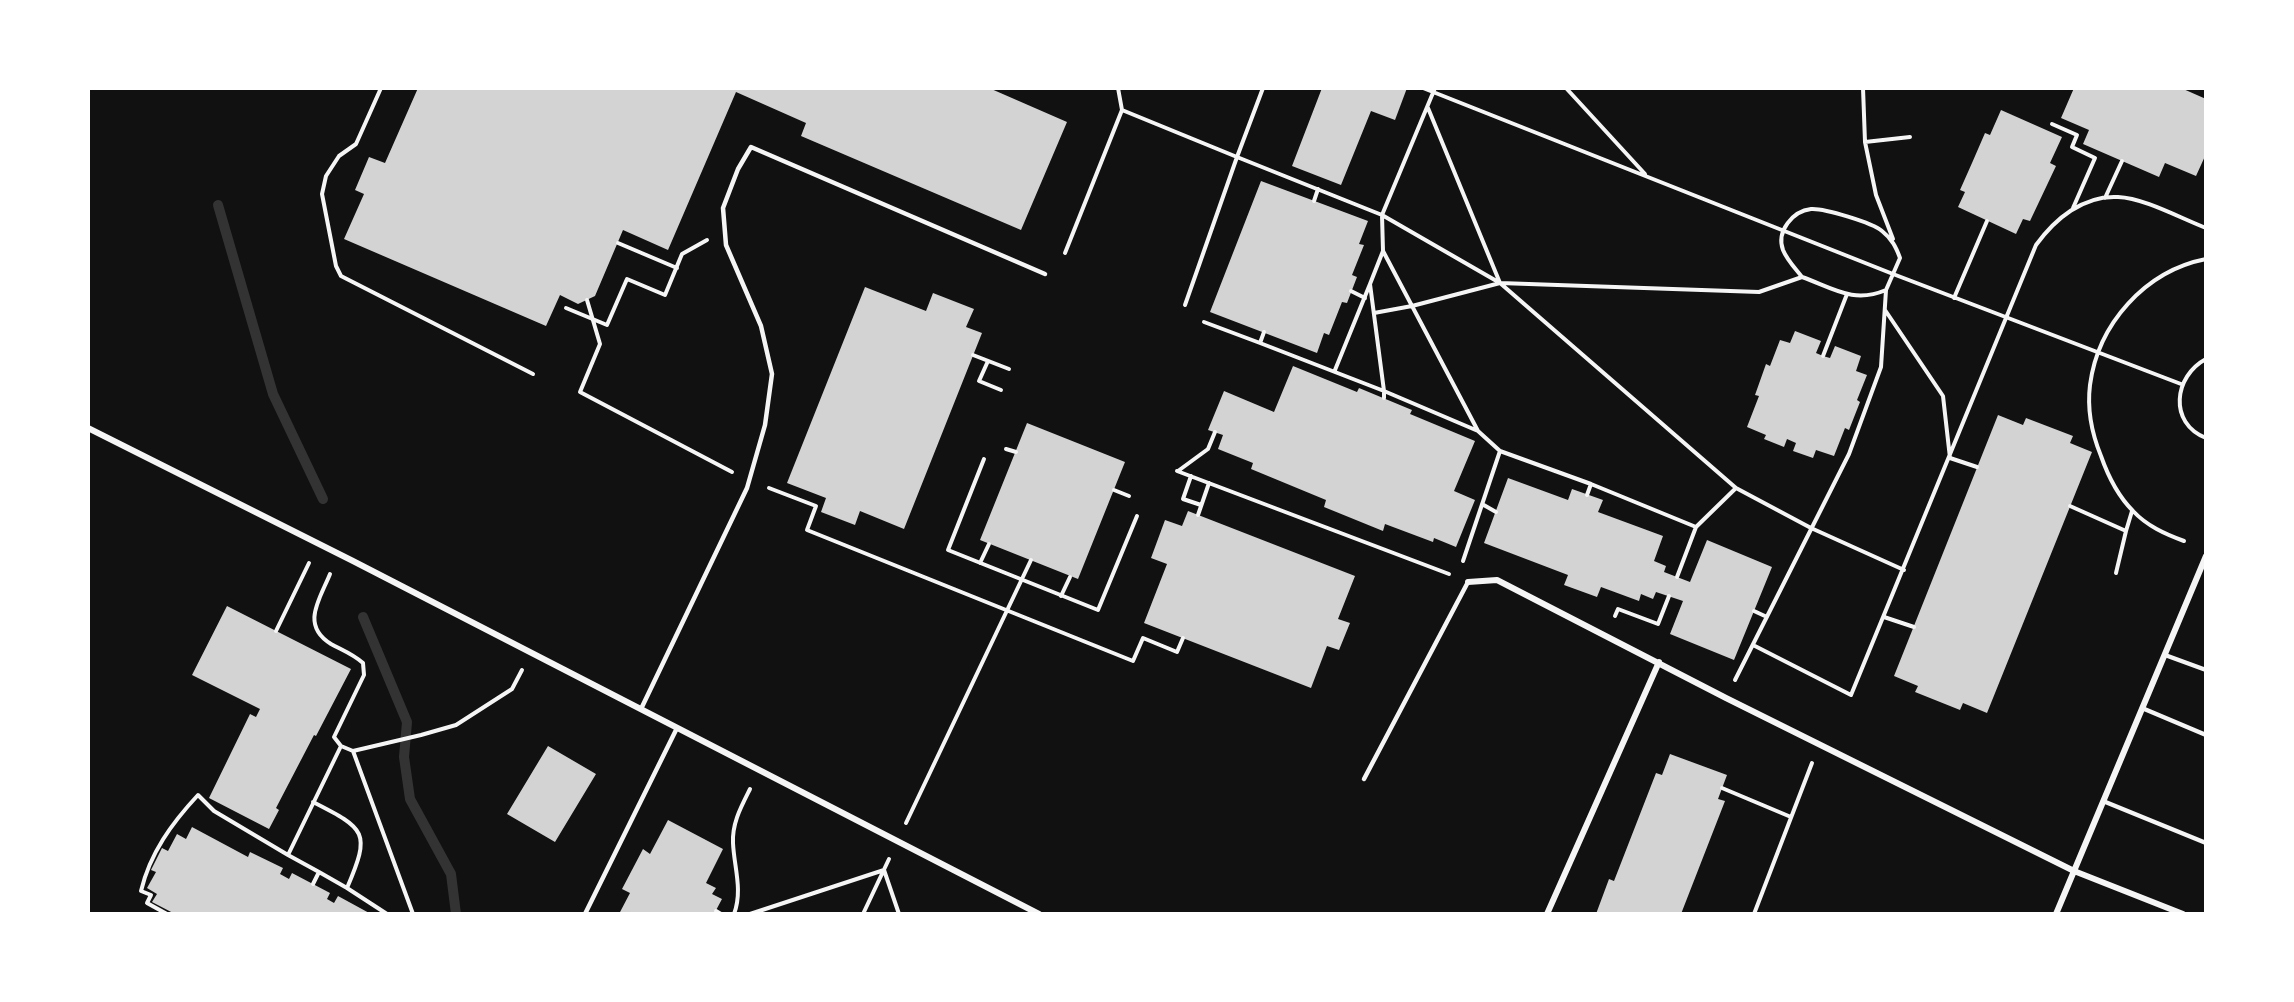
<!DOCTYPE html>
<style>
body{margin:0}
#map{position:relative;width:2294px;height:1002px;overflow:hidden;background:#111;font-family:Helvetica,sans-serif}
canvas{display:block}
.frame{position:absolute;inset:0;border:90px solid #fff;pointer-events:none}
</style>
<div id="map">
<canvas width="2294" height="1002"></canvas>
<div class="frame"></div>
</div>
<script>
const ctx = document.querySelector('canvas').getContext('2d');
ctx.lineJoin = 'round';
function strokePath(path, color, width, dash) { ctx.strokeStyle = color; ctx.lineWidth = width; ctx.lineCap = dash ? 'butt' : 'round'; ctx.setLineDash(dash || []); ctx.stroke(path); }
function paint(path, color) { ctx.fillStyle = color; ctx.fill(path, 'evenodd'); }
strokePath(new Path2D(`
 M 218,205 L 273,394 L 323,499
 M 363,617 L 407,722 L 404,757 L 410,799 L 451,874 L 456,914`), '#333', 10);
paint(new Path2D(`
 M 418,88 L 989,88 L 1067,122 L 1021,230 L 801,136 L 806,123 L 736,92 L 668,250 L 623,230 L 595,296 L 578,304 L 560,295 L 546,326 L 344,239 L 364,194 L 355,190 L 369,157 L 385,163 Z
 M 1322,88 L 1407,88 L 1395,120 L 1371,111 L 1341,185 L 1292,166 Z
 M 2074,88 L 2181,88 L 2206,99 L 2206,154 L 2196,176 L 2165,163 L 2159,177 L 2083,144 L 2089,130 L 2061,118 Z
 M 2001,110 L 2062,137 L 2050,163 L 2056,166 L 2030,221 L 2023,219 L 2016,234 L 1958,207 L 1965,192 L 1960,190 L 1972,163 L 1985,133 L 1990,135 Z
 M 1261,181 L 1368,221 L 1359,244 L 1364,245 L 1352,275 L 1357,277 L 1347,303 L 1342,302 L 1329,335 L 1324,333 L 1317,353 L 1210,312 Z
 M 865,287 L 926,311 L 933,293 L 974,309 L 966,327 L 982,333 L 904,529 L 860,511 L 855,525 L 821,512 L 826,498 L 787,483 Z
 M 1795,331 L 1821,341 L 1816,353 L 1823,356 L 1830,358 L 1835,346 L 1861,356 L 1856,371 L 1867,375 L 1857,400 L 1860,402 L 1849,430 L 1845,428 L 1834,456 L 1816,450 L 1813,458 L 1793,451 L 1796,443 L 1787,439 L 1784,447 L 1764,439 L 1766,435 L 1747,427 L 1759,396 L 1755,395 L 1766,364 L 1770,366 L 1780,340 L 1790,343 Z
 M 1293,366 L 1357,392 L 1359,388 L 1412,410 L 1410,414 L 1475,441 L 1454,491 L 1475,500 L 1456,547 L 1434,538 L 1433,542 L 1385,524 L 1383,531 L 1324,507 L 1326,500 L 1251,469 L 1253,463 L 1218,449 L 1223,435 L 1208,430 L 1224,391 L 1274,412 Z
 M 1998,415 L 2023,425 L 2026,418 L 2073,436 L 2070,443 L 2092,452 L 1987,713 L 1963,703 L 1960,710 L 1915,692 L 1918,686 L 1894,676 Z
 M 1027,423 L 1125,462 L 1078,579 L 980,540 Z
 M 1508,478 L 1568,500 L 1572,489 L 1603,500 L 1598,512 L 1663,536 L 1654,561 L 1666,566 L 1664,572 L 1690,582 L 1707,540 L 1772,567 L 1734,660 L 1670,634 L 1683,601 L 1656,592 L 1653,599 L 1641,594 L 1639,601 L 1601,587 L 1597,597 L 1564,585 L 1568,575 L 1484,543 Z
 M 1188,511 L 1355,576 L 1338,619 L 1350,623 L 1339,650 L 1327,646 L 1311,688 L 1144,623 L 1167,564 L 1151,558 L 1165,520 L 1182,526 Z
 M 227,606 L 351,669 L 316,736 L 314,735 L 276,808 L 279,810 L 269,829 L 209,798 L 250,714 L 256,717 L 260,709 L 192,675 Z
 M 548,746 L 596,774 L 555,842 L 507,814 Z
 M 1670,754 L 1727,775 L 1718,799 L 1725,801 L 1681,914 L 1596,914 L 1609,879 L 1614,881 L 1656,773 L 1662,775 Z
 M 668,820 L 723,849 L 706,883 L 716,888 L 712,894 L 722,899 L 714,914 L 619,914 L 630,893 L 622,889 L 643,849 L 650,854 Z
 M 192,827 L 248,857 L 250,852 L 283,868 L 280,874 L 289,879 L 292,873 L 330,893 L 327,899 L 334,903 L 338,896 L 371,914 L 175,914 L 152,902 L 157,894 L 147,888 L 156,872 L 151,870 L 162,848 L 168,851 L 177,834 L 186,839 Z`), '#d3d3d3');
strokePath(new Path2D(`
 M 381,88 L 356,144 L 339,156 L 326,176 L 322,194 L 336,266 L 341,276 L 533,374
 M 1263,88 L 1237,157 L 1382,215 L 1500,283 L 1736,488 L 1811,528 L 1904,570
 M 1423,88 L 1893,274 L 2181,384
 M 1566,88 L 1645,174
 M 1863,88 L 1865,142 L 1876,195 L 1893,239
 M 1122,110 L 1237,157 L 1185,305
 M 2052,124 L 2077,135 L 2072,147 L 2095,158 L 2073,208
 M 1865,142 L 1910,137
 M 2105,198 L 2122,161
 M 1314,201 L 1318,189
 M 618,243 L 677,268
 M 1383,251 L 1478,431 L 1384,391 L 1384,398
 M 1065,253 L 1122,110 L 1118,88
 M 1500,283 L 1759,292 L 1802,277 C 1833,288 1853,304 1886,290 L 1900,258 C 1896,247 1892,239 1882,231 C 1873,223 1824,208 1811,209 C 1793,211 1776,231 1783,250 C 1787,260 1795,268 1802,277
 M 1370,284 L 1383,251 L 1382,215 L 1435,88
 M 1351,291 L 1365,298
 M 1954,298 L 1987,221
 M 587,300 L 600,344 L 580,392 L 732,472
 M 566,308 L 607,325 L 627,279 L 665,295 L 682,254 L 707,240
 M 1885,310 L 1943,396 L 1950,458 L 1977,467
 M 1374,313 L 1412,306 L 1500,283 L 1428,108
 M 1204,322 L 1260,343
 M 1264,332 L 1260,343 L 1384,391 L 1370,284 L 1335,370
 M 973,355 L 1009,369
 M 1823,356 L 1847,294
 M 2206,359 C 2174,376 2168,423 2206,438
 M 988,361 L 979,381 L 1001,390
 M 1478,431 L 1500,451 L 1591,484 L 1696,527 L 1736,488
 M 1006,449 L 1016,452
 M 984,459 L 948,550 L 1098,610 L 1137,516
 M 1177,471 L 1449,574
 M 1178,471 L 1208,449 L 1215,432
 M 1191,476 L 1183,499 L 1201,505
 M 769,488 L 816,506 L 807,530 L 1133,661 L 1143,638 L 1177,652 L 1183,638
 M 1114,490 L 1129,496
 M 1587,495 L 1591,484
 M 1482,504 L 1496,512
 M 2070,506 L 2126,531 L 2132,511
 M 1198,515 L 1209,483
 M 2184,541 C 2165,534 2147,526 2133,511 C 2118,496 2108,476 2101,456 C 2092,434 2087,409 2090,385 C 2098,324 2145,271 2206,259
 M 1463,561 L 1500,451
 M 980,563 L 989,544
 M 2116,573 L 2126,531
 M 1677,577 L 1696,527
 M 1061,596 L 1070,577
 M 1754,611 L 1767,617
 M 1615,616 L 1618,609 L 1658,624 L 1669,596
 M 1884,617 L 1914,627
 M 276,631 L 309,563
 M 1753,645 L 1851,695 L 2036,245 C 2055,219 2083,195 2118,197 C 2144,198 2180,218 2206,228
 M 1735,680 L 1849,454 L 1881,367 L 1886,290
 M 341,746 L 353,751 L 413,914
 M 353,751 L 421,735 L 456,725 L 512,689 L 522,670
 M 1722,788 L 1791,817
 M 313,802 C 366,829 371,832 347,888 L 319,872
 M 906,823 L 1031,560
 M 313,884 L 319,872 L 288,855 L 341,746 L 334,737 L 364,675 L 363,663 C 353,654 342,650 331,644 C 300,625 320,599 330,574
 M 347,888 L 387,914
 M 716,911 L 721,914
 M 167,914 L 147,903 L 151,895 L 141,891 C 150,853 172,823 198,795 L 214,811 L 288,855
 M 734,914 C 743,890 734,867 733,843 C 732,823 741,807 750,789
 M 750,914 L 884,870 L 899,914
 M 863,914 L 889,859
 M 1754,914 L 1812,763`), '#f5f5f5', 4);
strokePath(new Path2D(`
 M 2165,655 L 2206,670
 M 2142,708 L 2206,735
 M 641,709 L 747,488 L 765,425 L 772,374 L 761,326 L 726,245 L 723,208 L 738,169 L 751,147 L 1045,274
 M 1364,779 L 1468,582
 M 2103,801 L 2206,843
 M 585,914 L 677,728`), '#f5f5f5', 4.5);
strokePath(new Path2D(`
 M 88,428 L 353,561 L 1039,914
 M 1468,582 L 1497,580 L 1726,698 L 2074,871 L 2183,914
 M 1547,914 L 1659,662
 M 2056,914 L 2206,556`), '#f5f5f5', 6);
</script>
